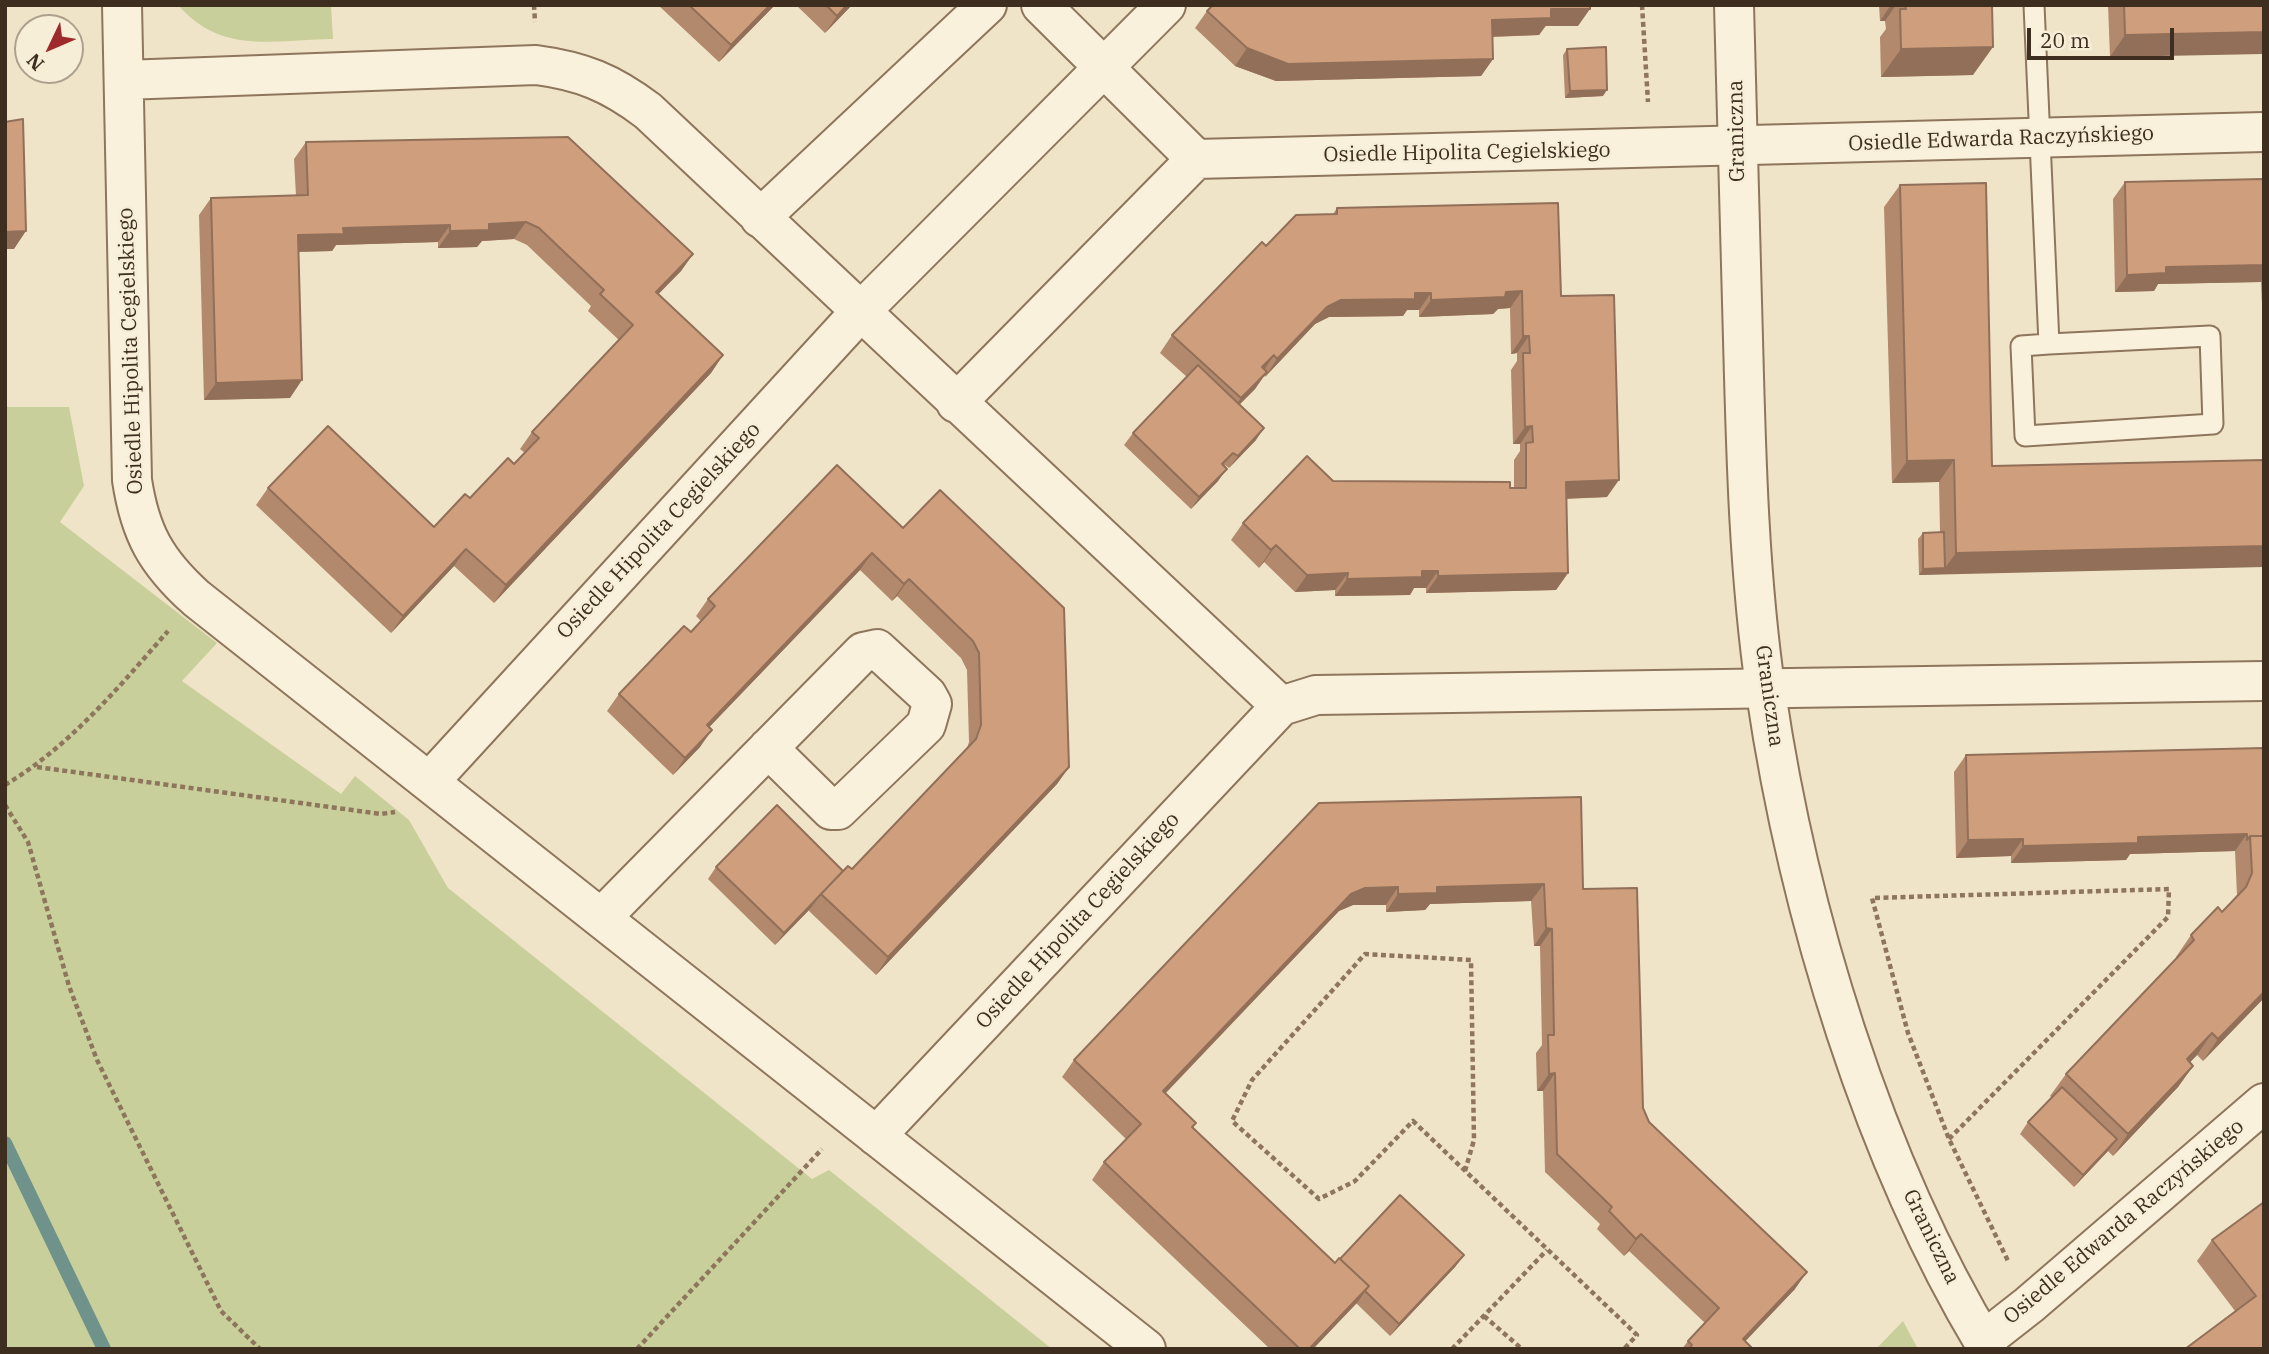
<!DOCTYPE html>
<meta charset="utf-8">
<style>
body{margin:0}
#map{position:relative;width:2269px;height:1354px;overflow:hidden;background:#f0e4c8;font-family:"IBM Plex Serif",serif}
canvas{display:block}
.frame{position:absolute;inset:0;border:7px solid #3d2e20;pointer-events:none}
.north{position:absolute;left:14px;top:14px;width:70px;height:70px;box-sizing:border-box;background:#f7eed8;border:2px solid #ada18e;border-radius:50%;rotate:226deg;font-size:19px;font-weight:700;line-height:28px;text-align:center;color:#3d2e20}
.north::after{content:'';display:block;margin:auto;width:24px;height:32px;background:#9e2a2b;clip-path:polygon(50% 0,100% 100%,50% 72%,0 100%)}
.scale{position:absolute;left:2027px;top:28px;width:147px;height:32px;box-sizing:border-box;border:4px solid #3d2e20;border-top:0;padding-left:9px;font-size:21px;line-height:24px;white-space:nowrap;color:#3d2e20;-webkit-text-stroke:5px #f7eed8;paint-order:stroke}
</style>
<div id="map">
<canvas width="2269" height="1354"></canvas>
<div class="frame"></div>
<div class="north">N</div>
<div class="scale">20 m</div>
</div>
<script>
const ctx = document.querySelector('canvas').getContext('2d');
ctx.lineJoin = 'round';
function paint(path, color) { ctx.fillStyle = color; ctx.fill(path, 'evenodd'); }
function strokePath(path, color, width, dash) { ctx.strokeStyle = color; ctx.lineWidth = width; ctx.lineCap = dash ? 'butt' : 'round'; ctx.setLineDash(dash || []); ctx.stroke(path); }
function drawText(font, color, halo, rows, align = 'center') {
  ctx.font = font + ' "IBM Plex Serif",serif'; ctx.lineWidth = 5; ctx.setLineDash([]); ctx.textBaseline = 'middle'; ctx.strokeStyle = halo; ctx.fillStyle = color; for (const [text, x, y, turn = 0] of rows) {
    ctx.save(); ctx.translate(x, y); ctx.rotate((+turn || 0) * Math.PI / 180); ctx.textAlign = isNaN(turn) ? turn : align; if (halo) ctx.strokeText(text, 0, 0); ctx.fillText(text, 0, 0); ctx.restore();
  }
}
paint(new Path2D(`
 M 178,5 L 331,5 L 333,39 C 273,40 222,55 178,5 Z
 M 5,407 L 69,407 L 84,486 L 60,522 L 217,643 L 182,681 L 341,794 L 355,776 L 409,820 L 448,888 L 812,1179 L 829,1170 L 1052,1349 L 5,1349 Z
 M 1903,1321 L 1918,1349 L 1876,1349 Z`), '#c9cf9b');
strokePath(new Path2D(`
 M 5,1143 L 104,1349`), '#6f938a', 14);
const service = new Path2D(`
 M 2034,5 L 2049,344 L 2021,346 L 2025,436 L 2213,424 L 2210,336 L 2049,344`);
const minor = new Path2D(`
 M 122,5 L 132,480 C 140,533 156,562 196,598 L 1146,1349
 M 1041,5 L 1196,159
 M 124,80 L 536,65 C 582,71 611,83 648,111 L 1281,706
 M 760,218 L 987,5
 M 956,403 L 1196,159 L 2264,132
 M 429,782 L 860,312 L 1166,5
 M 601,918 L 863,652 L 877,649 L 927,695 L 932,704 L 926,725 L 838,810 L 831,810 L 768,748
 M 876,1136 L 1281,706 L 1316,695 L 2264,681
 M 1983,1341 L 2029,1305 L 2264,1103`);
const tertiary = new Path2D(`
 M 1734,5 C 1737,117 1740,228 1743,339 C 1746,457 1749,576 1766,693 C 1798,911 1873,1160 1988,1349`);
strokePath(service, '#8d765c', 23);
strokePath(minor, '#8d765c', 42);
strokePath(tertiary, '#8d765c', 42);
strokePath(new Path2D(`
 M 534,5 L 535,22
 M 1642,5 L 1648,102
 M 37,767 L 381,814 L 395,812
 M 5,785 C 69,747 119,687 168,631
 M 5,805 L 28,842 L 69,986 L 97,1060 L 221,1311 L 260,1349
 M 1949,1139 L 2168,917 L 2169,889 L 1872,898 L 1908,1033 L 1949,1139 L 2009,1263
 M 1465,1171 L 1474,1140 L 1471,960 L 1365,954 L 1252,1080 L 1232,1121 L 1319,1199 L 1355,1181 L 1413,1121 L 1637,1335 L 1624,1349
 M 1484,1316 L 1522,1349
 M 637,1349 L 822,1149
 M 1452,1349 L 1547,1250`), '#8d765c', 4.5, [5, 3.5]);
strokePath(service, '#faf1dc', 19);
strokePath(minor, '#faf1dc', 38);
strokePath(tertiary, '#faf1dc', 38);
paint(new Path2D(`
 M 658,5 L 775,5 L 719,62 Z
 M 796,5 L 852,5 L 825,33 Z
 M 1879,5 L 1992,5 L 1973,75 L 1881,77 L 1880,37 L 1886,29 L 1885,21 L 1880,21 Z
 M 2108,5 L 2264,5 L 2110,57 Z
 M 1207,11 L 1578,26 L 1546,26 L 1539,35 L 1493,37 L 1493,59 L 1481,76 L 1276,81 L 1235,66 L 1195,28 Z
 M 1567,49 L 1603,96 L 1565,98 L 1563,55 Z
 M 306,142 L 693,254 L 681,271 L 658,294 L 723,355 L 711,373 L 494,603 L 454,566 L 391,633 L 256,505 L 268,488 L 434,527 L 514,464 L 525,453 L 520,449 L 532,432 L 619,340 L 588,311 L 591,306 L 527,245 L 514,239 L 482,241 L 477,247 L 438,248 L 438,242 L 336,245 L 332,251 L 298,252 L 290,398 L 204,400 L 199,215 L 211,198 L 296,196 L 294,159 Z
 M 2264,179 L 2264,328 L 2263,328 L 2261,282 L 2158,284 L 2154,291 L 2115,292 L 2113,199 L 2125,182 Z
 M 1900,185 L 1992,466 L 2264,460 L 1941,574 L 1919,575 L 1918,539 L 1923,533 L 1940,532 L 1939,482 L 1892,483 L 1884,207 Z
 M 1337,208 L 1561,296 L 1607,497 L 1566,499 L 1568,573 L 1556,590 L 1426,593 L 1426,588 L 1414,588 L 1410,595 L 1335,596 L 1335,590 L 1295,592 L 1264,562 L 1259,568 L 1231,540 L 1243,523 L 1333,481 L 1514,488 L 1514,460 L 1520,451 L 1520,444 L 1513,444 L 1511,370 L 1517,361 L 1517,353 L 1511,354 L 1510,308 L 1498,309 L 1493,314 L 1419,317 L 1419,310 L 1407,310 L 1403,316 L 1329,317 L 1315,324 L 1265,377 L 1264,375 L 1255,389 L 1240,404 L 1256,440 L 1229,468 L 1225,465 L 1224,466 L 1218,481 L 1191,509 L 1124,445 L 1133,433 L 1187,377 L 1160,353 L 1172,335 L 1266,246 L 1333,214 Z
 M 903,528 L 1069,767 L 1057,784 L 876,975 L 809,911 L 810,909 L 775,945 L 708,879 L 716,867 L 843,871 L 852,869 L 967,748 L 969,742 L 967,670 L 961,658 L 897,596 L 892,601 L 860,570 L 709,727 L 700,747 L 673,775 L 607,711 L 619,694 L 691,632 L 701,621 L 696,616 L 708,599 Z
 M 2264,748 L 2264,998 L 2203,1061 L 2197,1055 L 2190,1062 L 2193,1066 L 2178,1087 L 2113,1156 L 2108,1151 L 2074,1187 L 2020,1134 L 2028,1122 L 2052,1098 L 2050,1096 L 2066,1074 L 2177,959 L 2176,957 L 2191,935 L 2222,912 L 2235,898 L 2237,895 L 2235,851 L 2130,854 L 2126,860 L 2011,863 L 2011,856 L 1956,858 L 1954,772 L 1966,755 Z
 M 1319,803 L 1583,889 L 1643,1108 L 1649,1122 L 1795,1289 L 1745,1341 L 1753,1349 L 1682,1349 L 1688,1341 L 1705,1323 L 1629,1251 L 1624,1256 L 1597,1229 L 1600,1224 L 1545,1172 L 1543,1091 L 1537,1091 L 1536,1053 L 1542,1045 L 1540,946 L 1534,946 L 1531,901 L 1430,904 L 1425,910 L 1386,912 L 1386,905 L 1353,905 L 1339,911 L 1166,1093 L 1193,1127 L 1335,1263 L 1464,1255 L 1455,1267 L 1390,1336 L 1356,1303 L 1313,1349 L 1270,1349 L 1092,1180 L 1104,1162 L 1126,1139 L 1062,1077 L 1074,1060 Z
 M 2264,1202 L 2264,1349 L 2197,1261 L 2212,1240 Z`), '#b2896c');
paint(new Path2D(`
 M 770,5 L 775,5 L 719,62 L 731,45 Z
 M 847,5 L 852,5 L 825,33 L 837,16 Z
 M 1891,5 L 1896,5 L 1885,21 L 1880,21 Z
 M 1551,9 L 1590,9 L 1578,26 L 1545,26 L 1539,35 L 1480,37 L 1492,20 Z
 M 2264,32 L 2264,54 L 2110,57 L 2125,35 Z
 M 1993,47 L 1973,75 L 1881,77 L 1901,49 Z
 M 1247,48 L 1493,59 L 1481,76 L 1276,81 L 1235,66 Z
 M 1607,90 L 1603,96 L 1565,98 L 1570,91 Z
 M 526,222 L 514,239 L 482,241 L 477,247 L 438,248 L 450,231 L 489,224 Z
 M 450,225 L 438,242 L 336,245 L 332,251 L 286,252 L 298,235 L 343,228 Z
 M 26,231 L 14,249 L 5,249 L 5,232 Z
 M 693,254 L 681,271 L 644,309 L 656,292 Z
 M 2264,265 L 2264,278 L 2261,282 L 2158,284 L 2154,291 L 2115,292 L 2127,275 L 2166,267 Z
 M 1522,291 L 1510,308 L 1498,309 L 1493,314 L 1419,317 L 1431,300 L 1506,292 Z
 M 1415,293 L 1431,293 L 1419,310 L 1407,310 L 1403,316 L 1329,317 L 1315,324 L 1265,377 L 1277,359 L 1327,307 L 1341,300 Z
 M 1523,336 L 1529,336 L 1517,353 L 1511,354 Z
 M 723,355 L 711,373 L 494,603 L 506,585 Z
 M 1274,355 L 1262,373 L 1262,367 Z
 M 1267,372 L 1255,389 L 1229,415 L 1241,398 Z
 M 302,380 L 290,398 L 204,400 L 216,383 Z
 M 1532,426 L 1520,444 L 1513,444 L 1525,427 Z
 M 1264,428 L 1256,440 L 1229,468 L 1238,456 Z
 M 1954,460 L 1939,482 L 1892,483 L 1907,461 Z
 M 1227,469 L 1218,481 L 1191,509 L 1199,497 Z
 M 1619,480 L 1607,497 L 1554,499 L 1566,482 Z
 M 1276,545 L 1264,562 L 1259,568 L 1271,550 Z
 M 2264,546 L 2264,567 L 1919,575 L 1923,569 L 1945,568 L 1956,553 Z
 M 466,549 L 454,566 L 391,633 L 403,616 Z
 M 872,553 L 860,570 L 695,742 L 707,725 Z
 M 1422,571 L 1438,571 L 1426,588 L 1414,588 L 1410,595 L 1335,596 L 1347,579 Z
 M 1348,573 L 1335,590 L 1295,592 L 1307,575 Z
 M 1568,573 L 1556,590 L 1426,593 L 1438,576 Z
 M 909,579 L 897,596 L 892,601 L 904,584 Z
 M 712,730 L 700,747 L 673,775 L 685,758 Z
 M 1069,767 L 1057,784 L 876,975 L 888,957 Z
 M 2247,834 L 2235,851 L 2130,854 L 2126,860 L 2011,863 L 2023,846 L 2138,837 Z
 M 2023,839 L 2011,856 L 1956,858 L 1968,840 Z
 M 1544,884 L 1531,901 L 1430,904 L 1425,910 L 1386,912 L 1398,894 L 1437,887 Z
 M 1398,887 L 1386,905 L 1353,905 L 1339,911 L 1151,1108 L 1163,1091 L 1351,894 L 1365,888 Z
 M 819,897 L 810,909 L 775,945 L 784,933 Z
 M 1546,928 L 1552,929 L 1540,946 L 1534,946 Z
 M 2264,992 L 2264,998 L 2203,1061 L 2218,1039 Z
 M 2212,1033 L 2197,1055 L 2172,1081 L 2187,1059 Z
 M 2193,1066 L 2178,1087 L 2113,1156 L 2128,1134 Z
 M 1555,1073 L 1543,1091 L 1537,1091 L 1549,1074 Z
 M 2117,1139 L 2108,1151 L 2074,1187 L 2083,1175 Z
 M 1641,1234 L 1629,1251 L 1624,1256 L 1636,1239 Z
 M 1464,1255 L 1455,1267 L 1390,1336 L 1399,1324 Z
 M 1807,1272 L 1795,1289 L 1738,1349 L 1743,1339 Z
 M 1369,1286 L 1357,1303 L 1313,1349 L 1309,1349 Z`), '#916f58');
const building = new Path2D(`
 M 689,5 L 770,5 L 731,45 Z
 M 826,5 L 847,5 L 837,16 Z
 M 1213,5 L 1590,5 L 1590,9 L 1551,9 L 1551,18 L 1492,20 L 1493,59 L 1288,64 L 1247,48 L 1207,11 Z
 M 1905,5 L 1992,5 L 1993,47 L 1901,49 L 1900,9 L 1906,9 Z
 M 2124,5 L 2264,5 L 2264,32 L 2125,35 Z
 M 1606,47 L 1607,90 L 1570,91 L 1567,49 Z
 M 23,119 L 26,231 L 5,232 L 5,122 Z
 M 568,137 L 693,254 L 656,292 L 723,355 L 506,585 L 466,549 L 403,616 L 268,488 L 328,426 L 434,527 L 465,494 L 470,498 L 508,458 L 514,464 L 539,438 L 532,432 L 633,325 L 600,294 L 604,290 L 539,228 L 526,222 L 489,224 L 489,230 L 450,231 L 450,225 L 343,228 L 344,234 L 298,235 L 302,380 L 216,383 L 211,198 L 308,195 L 306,142 Z
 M 2264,179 L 2264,265 L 2166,267 L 2166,273 L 2127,275 L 2125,182 Z
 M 1986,183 L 1992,466 L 2264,460 L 2264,546 L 1956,553 L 1954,460 L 1907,461 L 1900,185 Z
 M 1558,203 L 1561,296 L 1614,295 L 1619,480 L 1566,482 L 1568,573 L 1438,576 L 1438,571 L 1422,571 L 1422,577 L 1347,579 L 1348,573 L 1307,575 L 1276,545 L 1271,550 L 1243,523 L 1307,456 L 1333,481 L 1510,482 L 1510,488 L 1526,488 L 1526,443 L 1533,442 L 1532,426 L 1525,427 L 1523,353 L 1530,353 L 1529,336 L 1523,336 L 1522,291 L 1506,292 L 1505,297 L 1431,300 L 1431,293 L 1415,293 L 1415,299 L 1341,300 L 1327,307 L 1277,359 L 1274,355 L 1262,367 L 1267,372 L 1241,398 L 1172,335 L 1262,242 L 1266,246 L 1296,215 L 1337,214 L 1337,208 Z
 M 1198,365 L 1264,428 L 1238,456 L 1233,453 L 1222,464 L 1227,469 L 1199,497 L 1133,433 Z
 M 837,465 L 903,528 L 940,490 L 1064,608 L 1069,767 L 888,957 L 821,894 L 848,866 L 852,869 L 976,739 L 981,725 L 979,653 L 973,641 L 909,579 L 904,584 L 872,553 L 707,725 L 712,730 L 685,758 L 619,694 L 684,626 L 691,632 L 715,606 L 708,599 Z
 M 1944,532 L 1945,568 L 1923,569 L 1923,533 Z
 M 2264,748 L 2264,836 L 2250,836 L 2247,840 L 2247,834 L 2138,837 L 2138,843 L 2023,846 L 2023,839 L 1968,840 L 1966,755 Z
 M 1581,797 L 1583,889 L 1637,888 L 1643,1108 L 1649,1122 L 1807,1272 L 1743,1339 L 1753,1349 L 1689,1349 L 1692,1345 L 1688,1341 L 1719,1308 L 1641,1234 L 1636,1239 L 1609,1211 L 1612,1207 L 1557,1154 L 1555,1073 L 1549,1074 L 1548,1035 L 1554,1035 L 1552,929 L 1546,928 L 1544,884 L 1437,887 L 1437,893 L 1398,894 L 1398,887 L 1365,888 L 1351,894 L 1163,1091 L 1196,1123 L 1192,1127 L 1335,1263 L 1339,1258 L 1369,1286 L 1309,1349 L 1300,1349 L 1104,1162 L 1141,1124 L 1074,1060 L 1319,803 Z
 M 777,805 L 843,871 L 784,933 L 716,867 Z
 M 2250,836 L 2264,836 L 2264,992 L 2218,1039 L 2212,1033 L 2187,1059 L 2193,1066 L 2128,1134 L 2066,1074 L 2194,940 L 2191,935 L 2218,907 L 2222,912 L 2246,887 L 2252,873 Z
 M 2062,1087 L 2117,1139 L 2083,1175 L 2028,1122 Z
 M 1400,1195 L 1464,1255 L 1399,1324 L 1365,1291 L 1369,1286 L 1340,1259 Z
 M 2264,1202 L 2264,1349 L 2185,1349 L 2256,1296 L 2212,1240 Z`);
paint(building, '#cf9f7d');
strokePath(building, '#916f58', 2);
drawText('21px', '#3d2e20', '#f7eed8', [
 ["Graniczna",1737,131,-91],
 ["Osiedle Edwarda Raczyńskiego",2001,139,-2],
 ["Osiedle Hipolita Cegielskiego",1467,153,-1],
 ["Osiedle Hipolita Cegielskiego",131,351,-92],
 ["Osiedle Hipolita Cegielskiego",659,531,-47],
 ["Graniczna",1769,696,82],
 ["Osiedle Hipolita Cegielskiego",1078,921,-47],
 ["Osiedle Edwarda Raczyńskiego",2124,1222,-40],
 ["Graniczna",1931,1237,64]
]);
</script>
